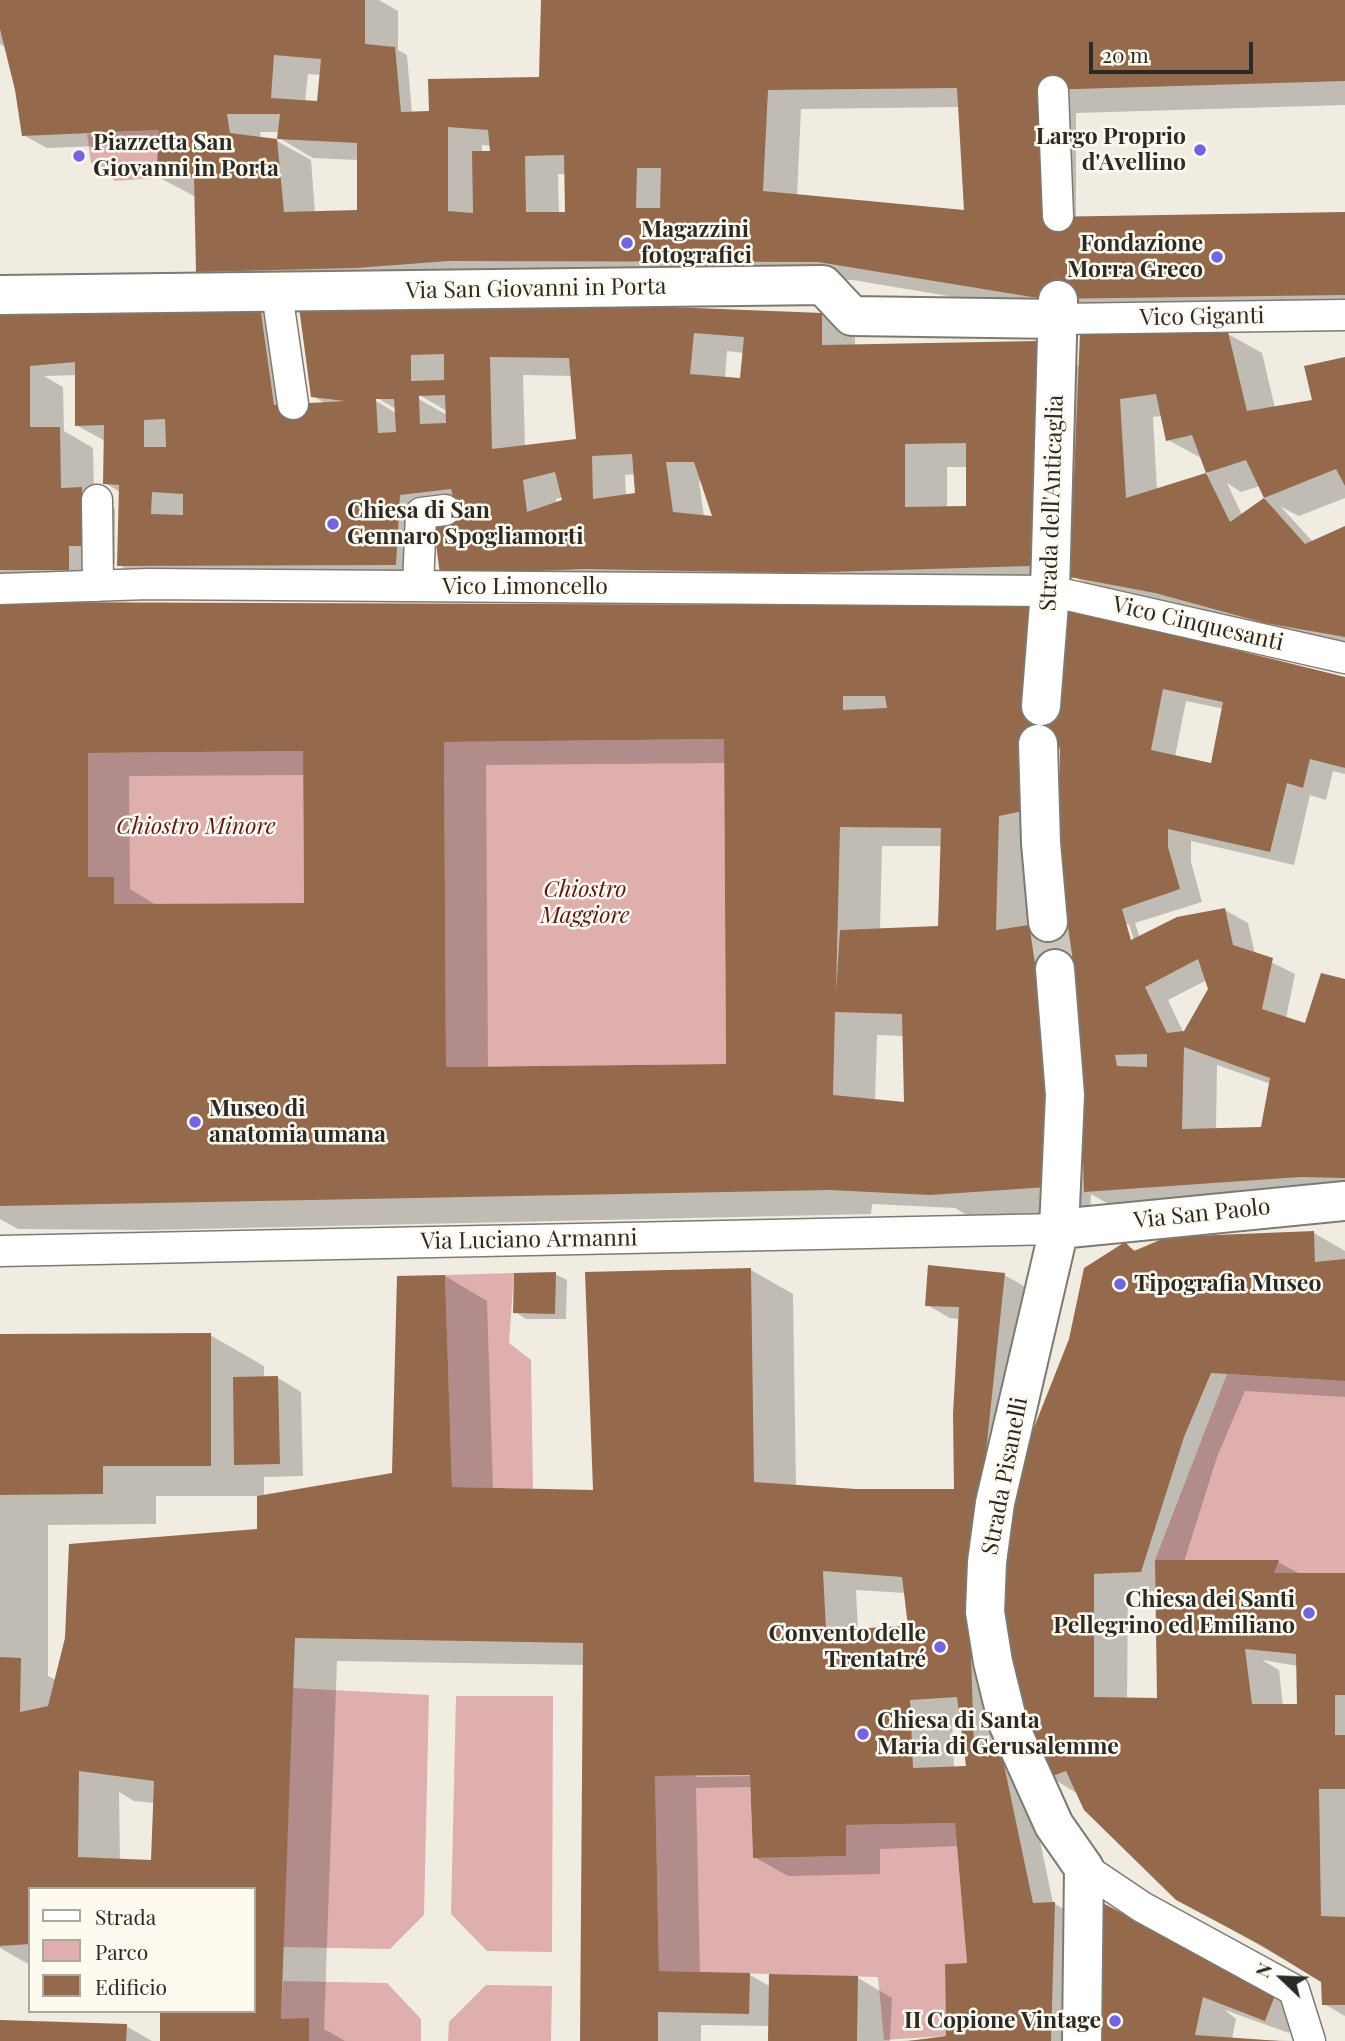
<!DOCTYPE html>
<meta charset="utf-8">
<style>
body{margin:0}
#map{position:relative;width:1345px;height:2041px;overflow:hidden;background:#f1ece2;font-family:"Playfair Display",serif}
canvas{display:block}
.legend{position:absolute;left:28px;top:1887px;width:228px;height:126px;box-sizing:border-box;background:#fefaf0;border:2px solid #aaa7a0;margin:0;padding:9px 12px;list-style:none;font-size:21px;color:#2c2a27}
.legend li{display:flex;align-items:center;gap:14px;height:35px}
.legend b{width:35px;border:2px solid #aaa7a0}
.north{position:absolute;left:1247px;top:1943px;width:70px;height:70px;-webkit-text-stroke:5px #fefaf0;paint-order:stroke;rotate:293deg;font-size:19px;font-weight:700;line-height:28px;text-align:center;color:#2c2a27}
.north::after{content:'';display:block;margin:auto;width:24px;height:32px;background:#2c2a27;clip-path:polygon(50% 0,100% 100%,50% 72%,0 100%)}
.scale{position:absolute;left:1089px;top:42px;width:164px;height:32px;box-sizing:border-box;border:4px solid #2c2a27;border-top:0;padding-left:9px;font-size:21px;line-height:24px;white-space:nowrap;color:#2c2a27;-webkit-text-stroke:5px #fefaf0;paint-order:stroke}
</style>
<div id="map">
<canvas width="1345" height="2041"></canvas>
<ul class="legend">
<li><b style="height:9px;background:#fff"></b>Strada</li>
<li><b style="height:19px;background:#dfafad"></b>Parco</li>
<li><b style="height:19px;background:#95694c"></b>Edificio</li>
</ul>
<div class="north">N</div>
<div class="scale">20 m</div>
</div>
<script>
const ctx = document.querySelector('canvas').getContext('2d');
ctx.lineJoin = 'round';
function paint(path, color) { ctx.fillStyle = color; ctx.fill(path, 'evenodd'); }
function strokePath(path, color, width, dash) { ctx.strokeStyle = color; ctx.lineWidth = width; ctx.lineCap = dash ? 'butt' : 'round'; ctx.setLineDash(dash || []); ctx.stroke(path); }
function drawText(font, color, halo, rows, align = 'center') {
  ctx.font = font + ' "Playfair Display",serif'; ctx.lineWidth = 5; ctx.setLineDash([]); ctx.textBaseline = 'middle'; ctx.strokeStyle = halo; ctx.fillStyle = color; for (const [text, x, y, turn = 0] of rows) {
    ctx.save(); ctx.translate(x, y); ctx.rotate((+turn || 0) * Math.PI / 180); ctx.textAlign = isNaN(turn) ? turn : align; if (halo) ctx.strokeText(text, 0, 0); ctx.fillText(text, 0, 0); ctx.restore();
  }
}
paint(new Path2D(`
 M 159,130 L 156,178 L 115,181 L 91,163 L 87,134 Z
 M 724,739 L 726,1064 L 446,1067 L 444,742 Z
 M 303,751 L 304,903 L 114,904 L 88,877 L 88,753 Z
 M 514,1273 L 509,1343 L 531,1360 L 533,1489 L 452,1487 L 445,1275 Z
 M 1227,1374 L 1345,1381 L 1345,1573 L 1274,1573 L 1155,1560 Z
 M 293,1688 L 429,1695 L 424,1915 L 390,1949 L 283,1947 Z
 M 456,1696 L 553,1696 L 552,1952 L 487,1951 L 451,1914 Z
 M 750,1775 L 753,1858 L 846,1856 L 846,1825 L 955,1823 L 967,1963 L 945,1964 L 946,2036 L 884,2040 L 878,1977 L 659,1971 L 655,1776 Z
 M 283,1981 L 387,1983 L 421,2019 L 421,2041 L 309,2041 L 309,2019 L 281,2019 Z
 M 486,1985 L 552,1986 L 551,2041 L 448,2041 L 449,2022 Z`), '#dfafad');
paint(new Path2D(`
 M 0,0 L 379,0 L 398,11 L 398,50 L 407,55 L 412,113 L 431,113 L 540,78 L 543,0 L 1345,0 L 1345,105 L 1076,113 L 1076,218 L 1345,214 L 1345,319 L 1079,318 L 853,280 L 484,279 L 232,290 L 198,271 L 196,197 L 158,177 L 163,136 L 125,138 L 123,145 L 47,148 L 23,135 L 17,90 L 6,48 L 0,44 ZM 308,74 L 321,75 L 319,103 L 305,102 ZM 960,107 L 966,211 L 797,196 L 801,109 ZM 1041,114 L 1045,226 L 1042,226 ZM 260,132 L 280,132 L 279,138 L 313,158 L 358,160 L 358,212 L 315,213 L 311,160 L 277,141 L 261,139 ZM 482,145 L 491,146 L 492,152 L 482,153 ZM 558,174 L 566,174 L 567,214 L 559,214 Z
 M 259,308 L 293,328 L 304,405 L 326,404 L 313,396 L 301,309 L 821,314 L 855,334 L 855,346 L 1038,342 L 1080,367 L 1228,334 L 1262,353 L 1275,408 L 1314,401 L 1345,359 L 1345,498 L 1299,516 L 1281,507 L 1313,542 L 1345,528 L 1345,645 L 1106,595 L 1073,576 L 1072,589 L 465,588 L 464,519 L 433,514 L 429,584 L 152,584 L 119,565 L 120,492 L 105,483 L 105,441 L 76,425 L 77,375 L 44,376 L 63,387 L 64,431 L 93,448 L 94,496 L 115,509 L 115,564 L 102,564 L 102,588 L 0,588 L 0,311 ZM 727,351 L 744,353 L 741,380 L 725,379 ZM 523,375 L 572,376 L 577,440 L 525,447 ZM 412,391 L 447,411 L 447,415 L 410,394 ZM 369,393 L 396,409 L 396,413 L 368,396 ZM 1163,416 L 1168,440 L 1203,459 L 1208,474 L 1157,490 L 1153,417 ZM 947,467 L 968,467 L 968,508 L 947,508 ZM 635,474 L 636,495 L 626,496 L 625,475 ZM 699,481 L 702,481 L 714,518 L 704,517 ZM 1227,483 L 1241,492 L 1260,486 L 1266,498 L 1242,515 ZM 563,497 L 562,502 L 556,504 L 556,499 Z
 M 0,603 L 1345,679 L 1345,774 L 1333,771 L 1326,800 L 1310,795 L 1294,865 L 1191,841 L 1191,862 L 1202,902 L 1135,923 L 1140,938 L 1225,910 L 1248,923 L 1255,954 L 1295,974 L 1286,1018 L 1307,1025 L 1345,980 L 1345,1196 L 1119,1210 L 1091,1194 L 1090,1211 L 974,1219 L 955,1208 L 872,1204 L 871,1214 L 149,1230 L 18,1229 L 0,1219 ZM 1186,701 L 1224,709 L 1212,765 L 1175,757 ZM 1041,747 L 1063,751 L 1067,920 L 1033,837 L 1019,830 L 1046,823 ZM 726,763 L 728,1066 L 488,1068 L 486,765 ZM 305,775 L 306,904 L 156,905 L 130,889 L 129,776 ZM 882,846 L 941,846 L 939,928 L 880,930 ZM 1125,924 L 1129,924 L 1136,947 L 1132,948 ZM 1207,980 L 1210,990 L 1184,1034 L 1168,1000 ZM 877,1035 L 904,1036 L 912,1105 L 875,1101 ZM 1217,1065 L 1271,1084 L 1263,1129 L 1216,1130 Z
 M 1314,1233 L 1345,1251 L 1345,1397 L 1245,1391 L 1217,1457 L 1184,1562 L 1278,1562 L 1300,1574 L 1345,1574 L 1345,2016 L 1324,2004 L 1323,1981 L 1177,1899 L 1078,1794 L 1049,1776 L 1049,1841 L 1040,1841 L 1053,1903 L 1078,1917 L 1074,2041 L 901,2041 L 953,2038 L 969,1965 L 959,1846 L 880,1849 L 880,1874 L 788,1876 L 754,1857 L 753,1787 L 696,1788 L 700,1974 L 750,1975 L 771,1987 L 858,1978 L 892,1998 L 890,2041 L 770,2041 L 770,2026 L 701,2025 L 701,2041 L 581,2041 L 585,1665 L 337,1661 L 324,2029 L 345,2041 L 162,2041 L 254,2011 L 254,1889 L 30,1889 L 30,1965 L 0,1948 L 0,1336 L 210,1335 L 264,1366 L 264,1378 L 278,1378 L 301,1392 L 303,1476 L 264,1477 L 264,1497 L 393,1474 L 445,1276 L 487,1301 L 493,1489 L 594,1492 L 751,1270 L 793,1294 L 796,1487 L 856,1491 L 960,1491 L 960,1319 L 950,1318 L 927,1305 L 1004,1275 L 1028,1288 L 1013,1509 L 1125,1244 L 1138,1252 ZM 156,1496 L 259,1496 L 259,1531 L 56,1680 L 48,1676 L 48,1525 L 156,1524 ZM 856,1590 L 906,1593 L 910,1628 L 858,1630 ZM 1157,1591 L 1159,1699 L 1127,1699 L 1128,1593 ZM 1262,1660 L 1298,1666 L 1298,1706 L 1283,1706 L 1279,1670 ZM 952,1718 L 962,1718 L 968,1767 L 954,1768 ZM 759,1773 L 759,1776 L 696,1777 L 696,1774 ZM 119,1792 L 134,1801 L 155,1803 L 153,1862 L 120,1861 Z
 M 555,1274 L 567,1280 L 566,1319 L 526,1319 L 515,1312 Z
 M 1095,1901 L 1299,2008 L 1289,2033 L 1225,2010 L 1236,2019 L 1232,2039 L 1291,2041 L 1095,2041 Z
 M 0,2023 L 126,2026 L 152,2041 L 0,2041 Z`), '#0003');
paint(new Path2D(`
 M 0,0 L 365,0 L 365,44 L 395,47 L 401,112 L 429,111 L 428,79 L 539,77 L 541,0 L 1345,0 L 1345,81 L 1043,90 L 1042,217 L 1345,212 L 1345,295 L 1044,299 L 818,262 L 449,261 L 356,268 L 196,272 L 194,177 L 156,178 L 159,130 L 22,136 L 15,90 L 0,29 ZM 274,55 L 321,59 L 317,101 L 271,98 ZM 957,88 L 964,210 L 763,191 L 768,90 ZM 227,114 L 280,114 L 277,139 L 357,143 L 357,210 L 284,212 L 277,139 L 230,133 ZM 448,127 L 488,130 L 490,151 L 472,151 L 473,213 L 448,211 ZM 564,155 L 565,212 L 526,212 L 525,156 ZM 637,168 L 661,168 L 660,208 L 636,208 Z
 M 594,304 L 822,313 L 822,345 L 1038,341 L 1030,566 L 797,573 L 584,569 L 440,575 L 433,520 L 458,518 L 451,489 L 400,495 L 396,565 L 117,566 L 119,485 L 103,484 L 104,425 L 75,426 L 75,362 L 30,366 L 30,427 L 60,427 L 61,488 L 82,487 L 82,546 L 69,546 L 69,570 L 0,570 L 0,309 L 260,306 L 274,405 L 345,401 L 311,397 L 299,307 ZM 694,333 L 744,337 L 740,378 L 690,374 ZM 444,354 L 444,380 L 411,381 L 411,355 ZM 490,357 L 569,358 L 576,439 L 492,449 ZM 445,395 L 446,423 L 420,424 L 419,396 ZM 376,399 L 394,399 L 396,432 L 378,433 ZM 165,419 L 166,447 L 144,447 L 144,420 ZM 966,443 L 966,506 L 905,507 L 905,444 ZM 632,454 L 635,493 L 593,499 L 592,456 ZM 666,462 L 694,462 L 712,516 L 673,512 ZM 555,472 L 562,500 L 527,512 L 523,480 ZM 152,492 L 183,494 L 183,515 L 151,514 Z
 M 1228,332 L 1247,411 L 1312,400 L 1304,366 L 1345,357 L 1345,486 L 1336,469 L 1264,498 L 1305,544 L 1345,526 L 1345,637 L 1265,623 L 1155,593 L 1070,577 L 1080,333 ZM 1156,394 L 1166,441 L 1192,435 L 1206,473 L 1126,498 L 1120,399 ZM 1246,460 L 1264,498 L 1230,522 L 1206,473 Z
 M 882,601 L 1059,606 L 1345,677 L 1345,768 L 1310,759 L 1303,788 L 1287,783 L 1270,852 L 1168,829 L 1168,847 L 1180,889 L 1122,909 L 1131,940 L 1177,917 L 1225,908 L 1233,945 L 1273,958 L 1262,1009 L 1305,1023 L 1321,973 L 1345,979 L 1345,1178 L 1300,1177 L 1084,1192 L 1081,1095 L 1048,1187 L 930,1195 L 830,1190 L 0,1206 L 0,602 L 811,605 ZM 1163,689 L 1223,702 L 1211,763 L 1151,750 ZM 843,696 L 885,696 L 887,708 L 843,710 ZM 724,739 L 726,1064 L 446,1067 L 444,742 ZM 1051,747 L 1060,747 L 1060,872 L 1055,921 L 996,930 L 999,816 L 1023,811 ZM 303,751 L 304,903 L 114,904 L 114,877 L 88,877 L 88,753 ZM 840,827 L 941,828 L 938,926 L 840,930 L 836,992 ZM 1198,959 L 1208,989 L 1184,1031 L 1167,1033 L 1145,987 ZM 835,1012 L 902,1014 L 904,1102 L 833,1095 ZM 1184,1047 L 1270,1078 L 1261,1127 L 1182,1129 ZM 1147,1054 L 1147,1067 L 1117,1066 L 1115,1055 Z
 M 1314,1231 L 1315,1262 L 1345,1259 L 1345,1381 L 1211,1373 L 1184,1437 L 1141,1572 L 1094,1574 L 1094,1697 L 1157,1698 L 1155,1560 L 1279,1560 L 1274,1573 L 1345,1573 L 1345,1695 L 1335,1695 L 1335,1735 L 1345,1735 L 1345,1789 L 1319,1789 L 1321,1916 L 1345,1917 L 1345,2005 L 1322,2005 L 1321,1982 L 1259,1944 L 1176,1900 L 1084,1810 L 1066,1771 L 1047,1778 L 1022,1710 L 1005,1625 L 1001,1575 L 1018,1468 L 1069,1339 L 1084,1268 L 1125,1242 L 1134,1251 L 1167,1237 ZM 1245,1649 L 1296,1654 L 1297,1704 L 1252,1704 Z
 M 928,1265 L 1005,1273 L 982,1489 L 968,1563 L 974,1746 L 999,1741 L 1033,1903 L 1055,1902 L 1051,2041 L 908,2041 L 946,2036 L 945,1964 L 967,1963 L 955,1823 L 846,1825 L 846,1856 L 753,1858 L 750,1775 L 655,1776 L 659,1971 L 750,1973 L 749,2014 L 658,2012 L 658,2041 L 580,2041 L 583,1643 L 295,1638 L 281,2019 L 309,2018 L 309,2041 L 160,2041 L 160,2011 L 254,2011 L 254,1889 L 30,1889 L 30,1944 L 0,1946 L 0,1657 L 21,1658 L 20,1712 L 48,1706 L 65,1638 L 69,1544 L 257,1529 L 257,1496 L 392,1473 L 397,1276 L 445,1275 L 452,1487 L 593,1490 L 585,1272 L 751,1268 L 754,1482 L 856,1489 L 954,1489 L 953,1414 L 959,1307 L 925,1306 ZM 823,1571 L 902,1577 L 908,1626 L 826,1630 ZM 957,1697 L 966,1766 L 913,1768 L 910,1700 ZM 79,1771 L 154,1781 L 151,1860 L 78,1857 Z
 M 556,1272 L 555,1314 L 513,1313 L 514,1273 Z
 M 211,1333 L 211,1466 L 103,1466 L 103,1494 L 0,1495 L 0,1334 Z
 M 278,1376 L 280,1464 L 234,1465 L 233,1377 Z
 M 1093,1898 L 1276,1993 L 1265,2021 L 1203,1997 L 1195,2035 L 1280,2041 L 1094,2041 Z
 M 769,1974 L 858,1976 L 857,2041 L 768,2041 Z
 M 0,2020 L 127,2024 L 126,2041 L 0,2041 Z`), '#95694c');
strokePath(new Path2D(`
 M 1048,922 L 1055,969`), '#cac5bd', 38, [38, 19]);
const lane = new Path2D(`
 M 1053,91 L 1058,216
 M 277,293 L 293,404
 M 1058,319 L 1345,315
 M 97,500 L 98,586
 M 418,586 L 421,513 L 445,510
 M 0,589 L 148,584 L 1050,591 L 1345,658
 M 0,1251 L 1059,1229
 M 1084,1868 L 1142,1907 L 1294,1990 L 1310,2041`);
const street = new Path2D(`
 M 0,295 L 823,285 L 852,316 L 1058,319
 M 1041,706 L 1050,591 L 1058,300
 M 1038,744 L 1041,843 L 1048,922
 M 1055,969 L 1065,1095 L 1059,1229 L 995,1503 L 987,1562 L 985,1612 L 993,1662 L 1008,1723 L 1054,1825 L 1084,1868 L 1082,2041
 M 1059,1229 L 1345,1201`);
strokePath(lane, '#7e7a71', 33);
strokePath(street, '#7e7a71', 42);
strokePath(lane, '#fff', 30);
strokePath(street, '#fff', 38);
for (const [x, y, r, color] of [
 [1200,150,7,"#7364df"],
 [79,156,7,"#7364df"],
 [627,243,7,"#7364df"],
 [1217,257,7,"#7364df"],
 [333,524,7,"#7364df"],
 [195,1122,7,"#7364df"],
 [1120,1284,7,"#7364df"],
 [1309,1613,7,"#7364df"],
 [940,1647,7,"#7364df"],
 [863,1734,7,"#7364df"],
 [1115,2021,7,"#7364df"]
]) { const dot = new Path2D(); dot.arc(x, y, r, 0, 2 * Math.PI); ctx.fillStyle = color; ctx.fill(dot); strokePath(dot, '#fefaf0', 2.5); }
drawText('bold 23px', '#2c2a27', '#fefaf0', [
 ["Largo Proprio",1186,137,"right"],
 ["d'Avellino",1186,163,"right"],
 ["Piazzetta San",93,143],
 ["Giovanni in Porta",93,169],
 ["Magazzini",641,230],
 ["fotografici",641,256],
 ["Fondazione",1203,244,"right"],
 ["Morra Greco",1203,270,"right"],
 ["Chiesa di San",347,511],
 ["Gennaro Spogliamorti",347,537],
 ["Museo di",209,1109],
 ["anatomia umana",209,1135],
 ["Tipografia Museo",1134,1284],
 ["Chiesa dei Santi",1295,1600,"right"],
 ["Pellegrino ed Emiliano",1295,1626,"right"],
 ["Convento delle",926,1634,"right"],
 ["Trentatré",926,1660,"right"],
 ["Chiesa di Santa",877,1721],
 ["Maria di Gerusalemme",877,1747],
 ["II Copione Vintage",1101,2021,"right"]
], 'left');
drawText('23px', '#2c2a27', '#fefaf0', [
 ["Via San Giovanni in Porta",536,289,-1],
 ["Vico Giganti",1202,317,-1],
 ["Strada dell'Anticaglia",1052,503,-88],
 ["Vico Limoncello",525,587],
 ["Vico Cinquesanti",1198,624,13],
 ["Via San Paolo",1202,1214,-6],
 ["Via Luciano Armanni",529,1240,-1],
 ["Strada Pisanelli",1005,1476,-79]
]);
drawText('italic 23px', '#5b161a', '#fefaf0', [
 ["Chiostro Minore",196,827],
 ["Chiostro",585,890],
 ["Maggiore",585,916]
]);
</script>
